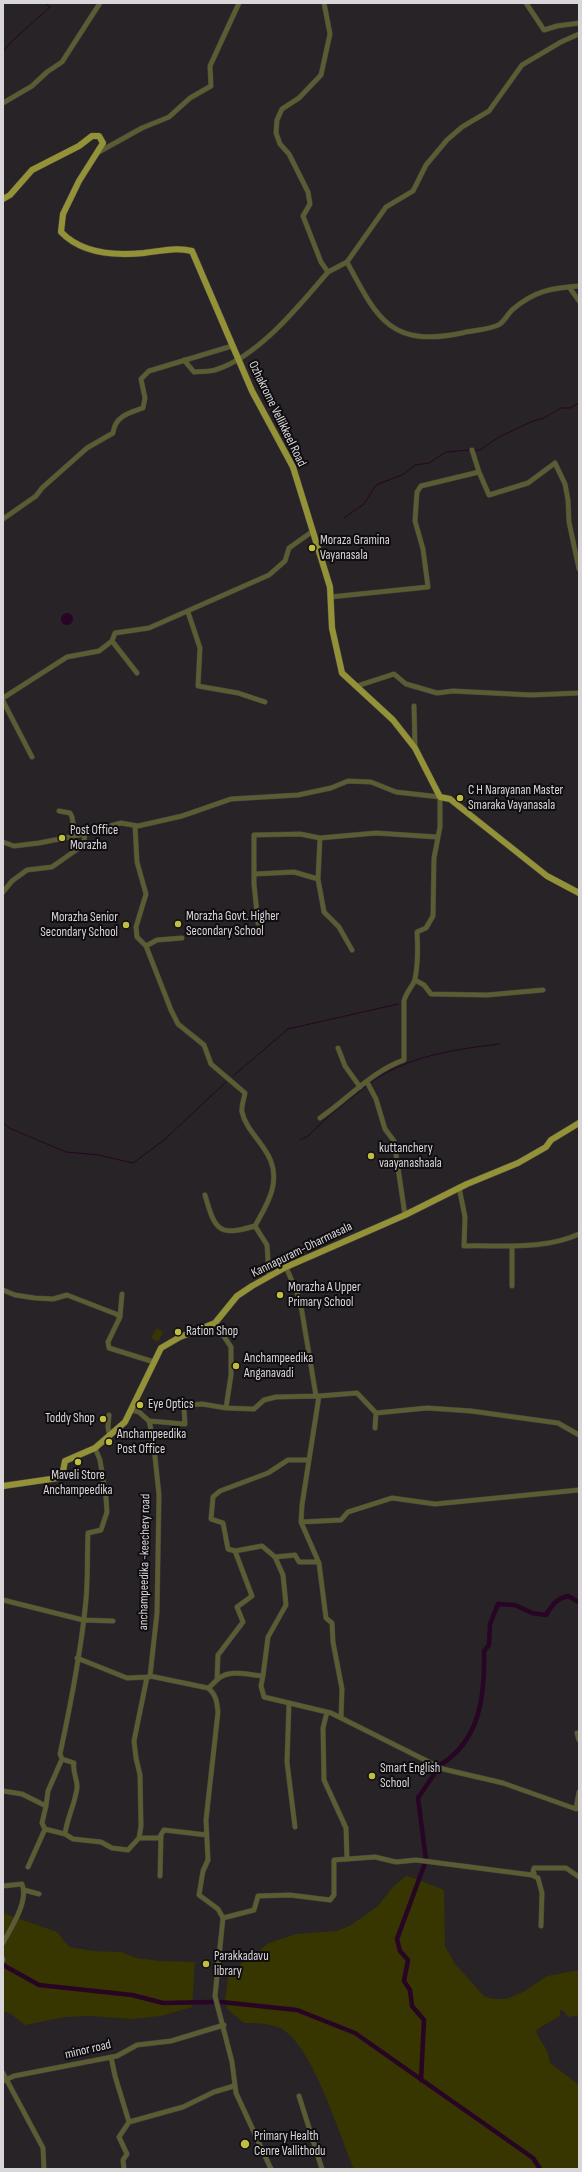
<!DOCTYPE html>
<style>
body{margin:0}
#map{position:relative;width:582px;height:2172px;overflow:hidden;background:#272326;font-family:"Sofia Sans Condensed",sans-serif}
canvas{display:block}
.frame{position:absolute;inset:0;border:4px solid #d9d6d9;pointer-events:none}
</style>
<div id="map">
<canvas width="582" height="2172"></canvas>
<div class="frame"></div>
</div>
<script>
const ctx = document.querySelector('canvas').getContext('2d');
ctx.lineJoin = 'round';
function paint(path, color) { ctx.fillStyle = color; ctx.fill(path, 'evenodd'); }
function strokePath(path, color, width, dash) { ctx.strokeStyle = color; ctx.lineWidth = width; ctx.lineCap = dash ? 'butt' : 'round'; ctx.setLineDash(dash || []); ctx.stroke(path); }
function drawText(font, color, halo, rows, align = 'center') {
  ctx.font = font + ' "Sofia Sans Condensed",sans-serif'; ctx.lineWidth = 4; ctx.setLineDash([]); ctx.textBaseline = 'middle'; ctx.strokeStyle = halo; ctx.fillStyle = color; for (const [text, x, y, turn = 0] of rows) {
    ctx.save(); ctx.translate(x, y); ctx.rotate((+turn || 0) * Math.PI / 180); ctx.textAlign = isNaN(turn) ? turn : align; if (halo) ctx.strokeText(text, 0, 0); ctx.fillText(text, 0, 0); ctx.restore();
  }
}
paint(new Path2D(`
 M 157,1328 L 163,1332 L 158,1342 L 151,1338 Z
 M 406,1876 C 409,1876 442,1889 444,1890 L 445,1946 L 455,1964 L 484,1996 L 493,1999 L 507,1999 L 523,1992 L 547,1976 L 579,1970 L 579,2015 L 568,2017 L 564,2011 L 560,2010 L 560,2016 L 536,2030 C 539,2043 548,2045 550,2063 L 578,2084 L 579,2169 L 354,2169 C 339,2135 312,2043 280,2028 C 268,2023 256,2023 244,2023 L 228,2010 L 225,2000 L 228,1977 L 242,1963 L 255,1955 L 267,1944 L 275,1941 L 296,1934 L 337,1931 L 351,1925 L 378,1906 L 392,1888 Z
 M 3,1913 L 57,1932 L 69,1947 L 93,1951 L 121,1952 L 136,1958 L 160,1961 L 195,1962 L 192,2007 L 161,2016 L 131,2019 L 90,2016 L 65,2017 L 25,2025 L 11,2014 L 3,2011 Z`), '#373600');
paint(new Path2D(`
 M61 619a6 6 0 1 1 12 0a6 6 0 1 1-12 0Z`), '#280524');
strokePath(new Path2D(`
 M 3,52 L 11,42 L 50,7 L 45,3
 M 474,450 L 480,450 L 499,437 L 533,421 L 544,418 L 561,408 L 570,408 L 579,403
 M 344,518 L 364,504 L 376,485 L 404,474 L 415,465 L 429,463 L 446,452 L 470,450
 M 233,1076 L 288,1029 L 398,1004
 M 370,1083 C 407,1056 456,1049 500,1044
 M 3,1123 L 9,1128 L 66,1152 L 98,1155 L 133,1163 L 164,1140 L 226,1082
 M 300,1140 L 308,1136 L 331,1114 L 366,1086
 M 422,1871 L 425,1865`), '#280524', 1);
strokePath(new Path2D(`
 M 440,1765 C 481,1740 485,1694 484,1651 L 489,1645 L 490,1624 L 498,1604 L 515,1605 L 532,1613 L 546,1615 C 552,1605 556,1599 568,1596 L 579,1602
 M 426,1860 L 418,1798 L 437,1770
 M 3,1965 L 39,1985 L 132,1995 L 163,2003 L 213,2002
 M 221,2002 L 297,2010 L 355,2033 L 533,2158 L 540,2169
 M 421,2080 L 424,2020 L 412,2006 L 410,1990 L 404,1981 L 408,1960 L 400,1951 L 397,1939 L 425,1863`), '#280524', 4.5);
const minor = new Path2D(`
 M 324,3 L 330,34 L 321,75 L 299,98 L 282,109 L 277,120 L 276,133 L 280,144 L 289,154 L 308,192 L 310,204 L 303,216 L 321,262 L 328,272 L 347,262 C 377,318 390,348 462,333 C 473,330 491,330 500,324 C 505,320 508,314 512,310 C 534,291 551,288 579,286
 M 526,3 L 544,30 L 557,26 L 579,23
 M 3,103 L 32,86 L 47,72 L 62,62 L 100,3
 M 97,153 L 142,128 L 169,117 L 190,98 L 211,86 L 210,66 L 239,3
 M 347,262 L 386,207 L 413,191 L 426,165 L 447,140 L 462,127 L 489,111 L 522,65 L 561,42 L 579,34
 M 569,287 L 579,301
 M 184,360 L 194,372 C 201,371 209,372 215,370 C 258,357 300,305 328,272
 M 472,450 L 479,472 L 489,495 L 528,483 L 555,463 L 565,484 L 568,500 L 569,522 L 579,569
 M 3,519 L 36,496 L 42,488 L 87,448 L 113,433 C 115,416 129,413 143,408 L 145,398 L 141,379 L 149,371 L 232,346
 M 330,597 L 428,587 L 423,549 L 415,521 L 417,492 L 421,486 L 479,472
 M 188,612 L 200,648 L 198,686 L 238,693 L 265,702
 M 112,641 L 137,673
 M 357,686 L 394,674 L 406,684 L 437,693 L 453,691 L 531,695 L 579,693
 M 3,698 L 67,657 L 99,651 L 112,641 L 115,633 L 149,628 L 269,575 L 285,561 L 289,548 L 313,531
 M 3,701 L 32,757
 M 414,706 L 415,748
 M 59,811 L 70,813 L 72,817 L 75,836
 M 135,826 L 137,862 L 146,894 L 136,927 L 137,937 L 146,946 L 171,1010 L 178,1024 L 204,1045 L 211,1064 L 245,1093 C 244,1099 241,1106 242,1112 C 248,1139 282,1152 272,1190 C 269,1202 261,1215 255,1226 L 267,1245 L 269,1276
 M 320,838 L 318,879 L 324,912 L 339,927 L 352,950
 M 3,842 L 14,846 L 39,843 L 75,836 L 121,823 L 138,826 L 182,816 L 231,799 L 298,795 L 331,788 L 348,781 L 371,782 L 396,792 L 440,797 L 440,827 L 434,858 L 433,916 L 426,928 L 417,932 C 418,948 418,964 415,979 C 414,985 406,992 404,1001 L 404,1060 C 372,1071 348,1099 320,1118
 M 255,874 L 294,872 L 318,879
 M 3,892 L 12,881 L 27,870 L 52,867 L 79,848 L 84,841 L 85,833
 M 258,923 L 254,884 L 254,835 L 300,834 L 320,838 L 376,833 L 437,837
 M 146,946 L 157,940 L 182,938
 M 415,980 L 424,985 L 431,994 L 487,995 L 543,990
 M 338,1048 L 345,1066 L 360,1087
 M 367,1082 L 376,1099 L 385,1129 L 394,1141 L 405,1215
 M 459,1187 L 465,1217 L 464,1246 C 501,1245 545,1250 579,1234
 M 205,1195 C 215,1230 218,1237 255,1226
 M 512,1246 L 512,1286
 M 286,1267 L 300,1300 L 316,1396
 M 3,1290 L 15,1295 L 35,1298 L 53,1299 L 67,1295 L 116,1314 L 120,1317 L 108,1342 L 109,1348 L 154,1362
 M 120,1317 L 122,1294
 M 226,1408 L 254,1409 L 264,1400 L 276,1397 L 319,1396 L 357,1393 L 376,1413 L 427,1408 L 471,1411 L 558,1423 L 579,1435
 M 132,1410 L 139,1412 L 149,1421 L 153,1438 L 159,1495 L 157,1613 L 150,1676 L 208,1688 C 216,1694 217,1702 218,1712 L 206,1820 L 208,1860 L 203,1871 L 199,1895 L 218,1909 L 223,1918 L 215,1996 L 232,2062 L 236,2093 L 271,2169
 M 109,1415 L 108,1427 L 109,1434
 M 149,1421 L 185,1424 L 184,1408 L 188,1405 L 202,1404 L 226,1408 L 231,1375 L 231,1347 L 215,1323
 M 375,1428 L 376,1413
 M 95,1448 L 100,1460 L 106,1498 L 107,1512 L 101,1530 L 88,1533 C 87,1555 88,1578 86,1600 C 81,1652 71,1703 60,1754 L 62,1759 L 74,1763 C 72,1772 78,1780 77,1788 C 75,1804 67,1818 65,1834 L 73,1839 L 101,1842 L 112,1848 L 128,1850 L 139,1838 L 159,1838 L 164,1830 L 207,1835
 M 301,1522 L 302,1505 L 309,1460
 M 275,1557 L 262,1546 L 235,1551 L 228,1549 L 223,1523 L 211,1519 L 213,1497 L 220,1491 L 268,1473 L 288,1460 L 309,1460 L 319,1396
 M 3,1600 L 83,1620 L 113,1621
 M 77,1658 L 127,1678 L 149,1677
 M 263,1676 L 261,1686 L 264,1697 L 331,1713 L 443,1769 L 503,1783 L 576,1809 L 579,1792
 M 217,1679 L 218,1655 L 243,1622 L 237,1607 L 252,1596 L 235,1551
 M 208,1688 C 213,1685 214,1682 218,1679 C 230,1669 248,1675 263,1676 L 268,1637 L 286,1605 L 283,1575 L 275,1557 L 295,1555 L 299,1562 L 318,1562
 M 289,1703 L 287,1762 L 295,1827
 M 327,1712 L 323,1728 L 324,1780 L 346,1828 L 347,1859
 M 341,1718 L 342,1689 L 333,1642 L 332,1623 L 326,1618 L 319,1563 L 301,1522 L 341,1520 L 348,1512 L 392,1498 L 435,1504 L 579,1490
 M 577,1733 L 579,1740
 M 3,1791 L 22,1794 L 46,1806 L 42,1823 L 45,1829
 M 46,1806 L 48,1791 L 62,1759
 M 139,1838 L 141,1826 L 140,1775 L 136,1758 L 134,1741 L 147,1677
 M 28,1867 L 45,1829 L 65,1834
 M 534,1873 L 532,1875 L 538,1878 L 542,1893 L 541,1926
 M 160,1876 L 161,1835
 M 3,1886 L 22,1884 C 29,1901 11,1928 3,1943
 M 24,1890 L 39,1894
 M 223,1918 L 254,1910 L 258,1896 L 290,1895 L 330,1900 L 334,1895 L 334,1860 L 375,1857 L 396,1862 L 416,1860 L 532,1875 L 534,1868 L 566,1868 L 579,1877
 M 3,1959 L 3,1960
 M 111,2057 L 115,2076 L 129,2122 L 119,2137 L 127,2154 L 123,2160 L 124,2169
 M 3,2073 L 43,2148 L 44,2169
 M 3,2081 L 14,2076 L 117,2056 L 137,2045 L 171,2041 L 224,2025
 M 299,2096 L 322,2169
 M 129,2122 L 183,2107 L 214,2092 L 234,2086`);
const major = new Path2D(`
 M 3,199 L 10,195 L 32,170 L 79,146 L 92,136 L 99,136 L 103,143 L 79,181 L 63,214 L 61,232 C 82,254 114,256 144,253 C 160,251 176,247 192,251 L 252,391 L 293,467 L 330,587 L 332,628 L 342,673 L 393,720 L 415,748 L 440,797 L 450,799 L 547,876 L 579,893
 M 3,1486 L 58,1478 L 63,1471 L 65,1461 L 95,1448 L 125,1422 L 161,1348 L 180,1337 L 215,1323 L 237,1296 L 252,1286 L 286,1267 L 405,1215 L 467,1184 L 518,1163 L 546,1147 L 551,1140 L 579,1123`);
strokePath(minor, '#434043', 5.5);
strokePath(major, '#434043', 7);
strokePath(minor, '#5c5c33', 4.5);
strokePath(major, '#949237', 6);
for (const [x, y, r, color] of [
 [312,548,4,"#c0be40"],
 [460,798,4,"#c0be40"],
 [62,838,4,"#c0be40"],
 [178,924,4,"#c0be40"],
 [126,925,4,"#c0be40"],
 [371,1156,4,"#c0be40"],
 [280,1295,4,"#c0be40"],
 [178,1332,4,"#c0be40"],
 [236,1366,4,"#c0be40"],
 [140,1405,4,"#c0be40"],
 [103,1419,4,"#c0be40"],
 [109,1442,4,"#c0be40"],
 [78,1462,4,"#c0be40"],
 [372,1776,4,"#c0be40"],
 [206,1964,4,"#c0be40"],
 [245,2144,5,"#c0be40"]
]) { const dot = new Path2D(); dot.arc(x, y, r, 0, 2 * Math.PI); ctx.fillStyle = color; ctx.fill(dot); strokePath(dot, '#0f0d0f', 1.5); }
drawText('13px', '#d9d6d9', '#0f0d0f', [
 ["Ozhakrome Vellikkeel Road",277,414,64],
 ["Kannapuram-Dharmasala",302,1250,-26],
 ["anchampeedika -keechery road",145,1562,-89],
 ["minor road",88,2050,-13]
]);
drawText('13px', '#d9d6d9', '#0f0d0f', [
 ["Moraza Gramina",320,541],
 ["Vayanasala",320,556],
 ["C H Narayanan Master",468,791],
 ["Smaraka Vayanasala",468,806],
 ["Post Office",70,831],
 ["Morazha",70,846],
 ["Morazha Govt. Higher",186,917],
 ["Secondary School",186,932],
 ["Morazha Senior",118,918,"right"],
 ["Secondary School",118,933,"right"],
 ["kuttanchery",379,1149],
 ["vaayanashaala",379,1164],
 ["Morazha A Upper",288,1288],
 ["Primary School",288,1303],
 ["Ration Shop",186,1332],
 ["Anchampeedika",244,1359],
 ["Anganavadi",244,1374],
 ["Eye Optics",148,1405],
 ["Toddy Shop",95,1419,"right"],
 ["Anchampeedika",117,1435],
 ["Post Office",117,1450],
 ["Maveli Store",78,1476,"center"],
 ["Anchampeedika",78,1491,"center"],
 ["Smart English",380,1769],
 ["School",380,1784],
 ["Parakkadavu",214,1957],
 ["library",214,1972],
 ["Primary Health",254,2137],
 ["Cenre Vallithodu",254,2152]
], 'left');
</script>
